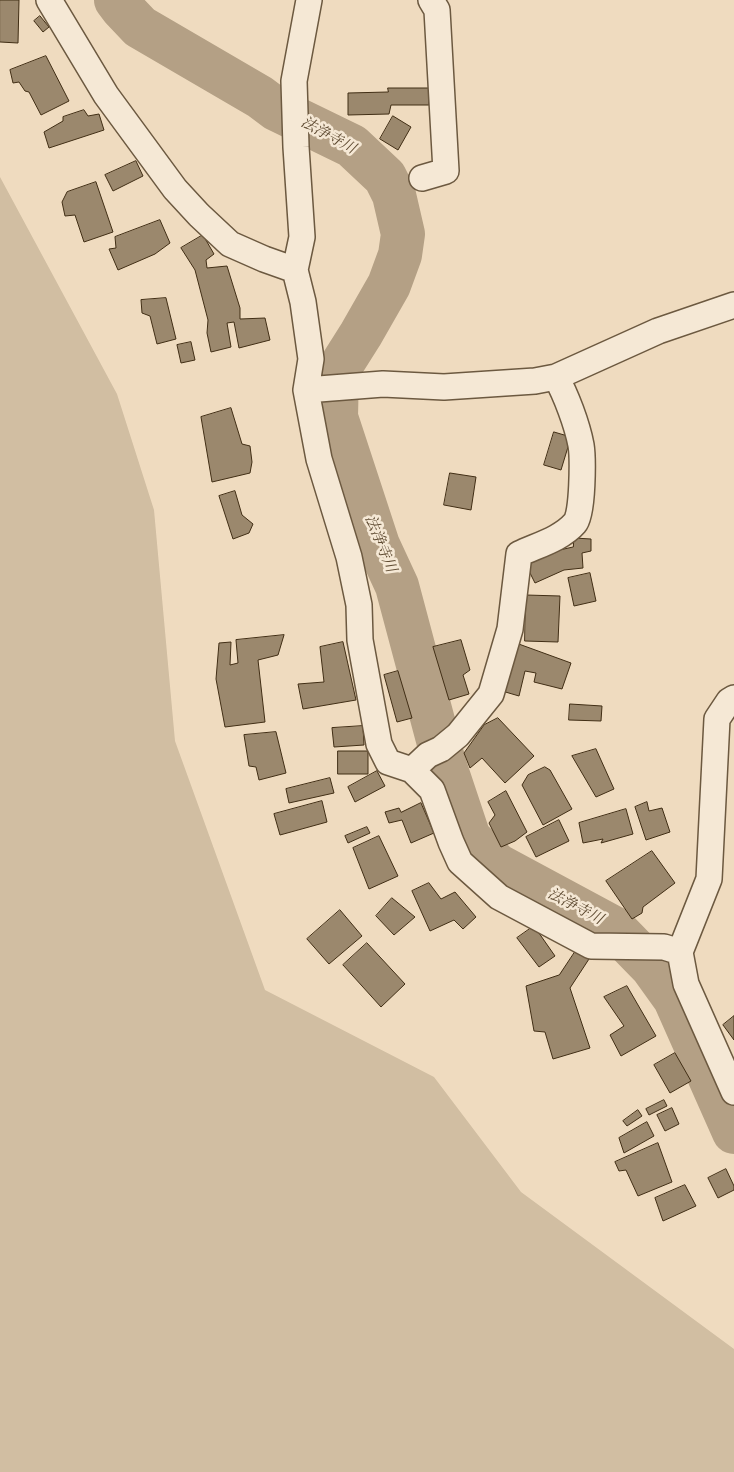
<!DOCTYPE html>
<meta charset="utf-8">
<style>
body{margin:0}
canvas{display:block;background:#efdbbf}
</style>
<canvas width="734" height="1472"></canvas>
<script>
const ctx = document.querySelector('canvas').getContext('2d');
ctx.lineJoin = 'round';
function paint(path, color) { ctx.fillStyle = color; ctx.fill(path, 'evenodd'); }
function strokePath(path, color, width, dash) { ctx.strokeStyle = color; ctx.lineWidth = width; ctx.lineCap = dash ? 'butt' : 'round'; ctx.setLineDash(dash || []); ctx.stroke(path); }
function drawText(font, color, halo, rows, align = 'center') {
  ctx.font = font + ' Alegreya,"Noto Serif JP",serif'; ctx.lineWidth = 5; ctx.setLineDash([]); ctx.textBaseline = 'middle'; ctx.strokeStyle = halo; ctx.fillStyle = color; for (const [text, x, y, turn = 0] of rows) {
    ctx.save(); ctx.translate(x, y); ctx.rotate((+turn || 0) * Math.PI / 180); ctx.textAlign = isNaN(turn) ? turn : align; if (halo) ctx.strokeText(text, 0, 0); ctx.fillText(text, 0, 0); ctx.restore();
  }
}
paint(new Path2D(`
 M 0,177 L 117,394 L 154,510 L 175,741 L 265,990 L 434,1077 L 521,1192 L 734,1349 L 734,1472 L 0,1472 Z`), '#d1bea2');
strokePath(new Path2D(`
 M 116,0 L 122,8 L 140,27 L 260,97 L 276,109 L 352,146 L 385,177 L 394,195 L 403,234 L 400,255 L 389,285 L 361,334 L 337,372 L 336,417 L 378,545 L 397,586 L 445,766 L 469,838 L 497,865 L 614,928 L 652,967 L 675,999 L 734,1132`), '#b4a085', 44);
const building = new Path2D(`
 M 0,0 L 19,0 L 18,43 L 0,42 Z
 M 40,16 L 49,27 L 43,32 L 34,21 Z
 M 46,56 L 69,101 L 41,115 L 29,92 L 25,91 L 19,82 L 13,83 L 10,70 Z
 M 388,88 L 429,88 L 429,105 L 391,105 L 389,114 L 348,115 L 348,93 L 388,92 Z
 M 84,110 L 88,116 L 99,114 L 104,130 L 49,148 L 44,132 L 63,121 L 63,117 Z
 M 393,116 L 411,127 L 398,150 L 380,139 Z
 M 136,161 L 143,176 L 113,191 L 105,175 Z
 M 96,182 L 113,232 L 84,242 L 75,215 L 65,216 L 62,202 L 67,192 Z
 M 160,220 L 170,243 L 155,254 L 118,270 L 109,249 L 116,248 L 115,237 Z
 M 203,235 L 214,254 L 206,260 L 207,268 L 227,266 L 240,308 L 240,319 L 265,318 L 270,340 L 239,348 L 234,322 L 227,323 L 231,347 L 211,352 L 207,333 L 208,320 L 195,270 L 181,248 Z
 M 166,298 L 176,339 L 157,344 L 150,316 L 142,313 L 141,300 Z
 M 191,342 L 195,360 L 181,363 L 177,345 Z
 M 231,408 L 242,444 L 250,446 L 252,462 L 250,473 L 212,482 L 201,417 Z
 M 554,432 L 571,437 L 561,470 L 544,465 Z
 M 450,473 L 476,477 L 471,510 L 444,505 Z
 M 235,491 L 242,515 L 253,524 L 249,533 L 233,539 L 219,496 Z
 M 574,538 L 591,539 L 591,551 L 582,553 L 583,568 L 564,570 L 535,583 L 526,565 L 555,551 L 573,547 Z
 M 590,573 L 596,601 L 574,606 L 568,578 Z
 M 526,595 L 560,596 L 558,642 L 525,641 Z
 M 284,635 L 278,655 L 258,660 L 265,722 L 225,727 L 216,679 L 219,643 L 231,642 L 230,665 L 238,663 L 236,640 Z
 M 461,640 L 470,670 L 463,675 L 469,694 L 449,700 L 433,647 Z
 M 343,642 L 356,700 L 303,709 L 298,684 L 324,682 L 320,647 Z
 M 516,643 L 571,663 L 562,689 L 534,682 L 536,673 L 525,671 L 519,696 L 502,691 Z
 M 398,671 L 412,718 L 397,722 L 384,675 Z
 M 570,704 L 602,706 L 601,721 L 569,720 Z
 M 498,718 L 534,756 L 505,783 L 482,758 L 470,768 L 464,753 L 484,725 Z
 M 363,726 L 364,745 L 334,747 L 332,728 Z
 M 276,732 L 286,773 L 259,780 L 256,767 L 249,766 L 244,735 Z
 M 596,749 L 614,789 L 596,797 L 572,756 Z
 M 338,751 L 368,751 L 368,774 L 338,774 Z
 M 545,767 L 550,770 L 572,809 L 543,825 L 522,785 L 528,775 Z
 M 377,771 L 385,786 L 355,802 L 348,787 Z
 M 330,778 L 334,793 L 289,803 L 286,789 Z
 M 506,791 L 527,832 L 515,841 L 501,847 L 489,823 L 495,815 L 488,802 Z
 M 322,801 L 327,822 L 280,835 L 274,814 Z
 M 647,802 L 649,811 L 662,808 L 670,832 L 646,840 L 635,807 Z
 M 421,803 L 434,833 L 411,843 L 402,820 L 389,823 L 385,812 L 399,808 L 401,812 Z
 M 626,809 L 633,834 L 601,843 L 603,839 L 583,843 L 579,823 Z
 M 559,820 L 569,841 L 536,857 L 526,837 Z
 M 367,827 L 370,833 L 348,843 L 345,836 Z
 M 379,836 L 398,876 L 369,889 L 353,848 Z
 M 652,851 L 675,883 L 643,907 L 642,913 L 632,919 L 606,881 Z
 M 429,883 L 441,899 L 455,892 L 476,917 L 463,929 L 454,920 L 430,931 L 412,891 Z
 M 392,898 L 415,917 L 394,935 L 376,916 Z
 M 340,910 L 362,936 L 329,964 L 307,939 Z
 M 534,926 L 555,956 L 539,967 L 517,938 Z
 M 367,943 L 405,984 L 381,1007 L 343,965 Z
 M 577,949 L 589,959 L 570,988 L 590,1048 L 553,1059 L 545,1032 L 534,1031 L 526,986 L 559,975 Z
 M 627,986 L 656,1036 L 621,1056 L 610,1035 L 624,1026 L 604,997 Z
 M 734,1016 L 734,1040 L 723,1025 Z
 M 675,1053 L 691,1081 L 670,1093 L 654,1065 Z
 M 664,1100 L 667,1106 L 649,1115 L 646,1109 Z
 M 672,1108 L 679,1124 L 665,1131 L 657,1115 Z
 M 638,1110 L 642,1116 L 627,1126 L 623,1121 Z
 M 647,1122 L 654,1136 L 624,1153 L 619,1138 Z
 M 658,1143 L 672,1182 L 638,1196 L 626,1170 L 619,1171 L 615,1162 Z
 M 726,1169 L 734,1186 L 734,1190 L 718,1198 L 708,1178 Z
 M 685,1185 L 696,1206 L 663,1221 L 655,1198 Z`);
paint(building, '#9b886d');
strokePath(building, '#412e15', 1);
const minor = new Path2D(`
 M 49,0 L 106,95 L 175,189 L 199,215 L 230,244 L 264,259 L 295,270
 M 309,0 L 294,81 L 296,147 L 302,237 L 295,270 L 303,302 L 311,359 L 306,390 L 319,459 L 349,557 L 359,605 L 360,640 L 379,744 L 388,762 L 412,770 L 432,790 L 451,842 L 460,862 L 499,897 L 591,946 L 664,947 L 680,952 L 686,984 L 734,1092
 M 422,178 L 446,171 L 437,10 L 431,0
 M 306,390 L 383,384 L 444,387 L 535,381 L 556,377 L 658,331 L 734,305
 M 412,770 L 428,755 L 441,749 L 458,735 L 491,694 L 510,629 L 519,554 C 538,545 561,539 575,523 C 583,515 583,457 581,445 C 577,424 566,395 556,377
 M 680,952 L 709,879 L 717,719 L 729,701 L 734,698`);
strokePath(minor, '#6c5940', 28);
strokePath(minor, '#f5e8d5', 25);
drawText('italic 15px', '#5e4a31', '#f5e8d5', [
 ["法浄寺川",328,136,29],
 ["法浄寺川",380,544,68],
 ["法浄寺川",575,907,28]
]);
</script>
